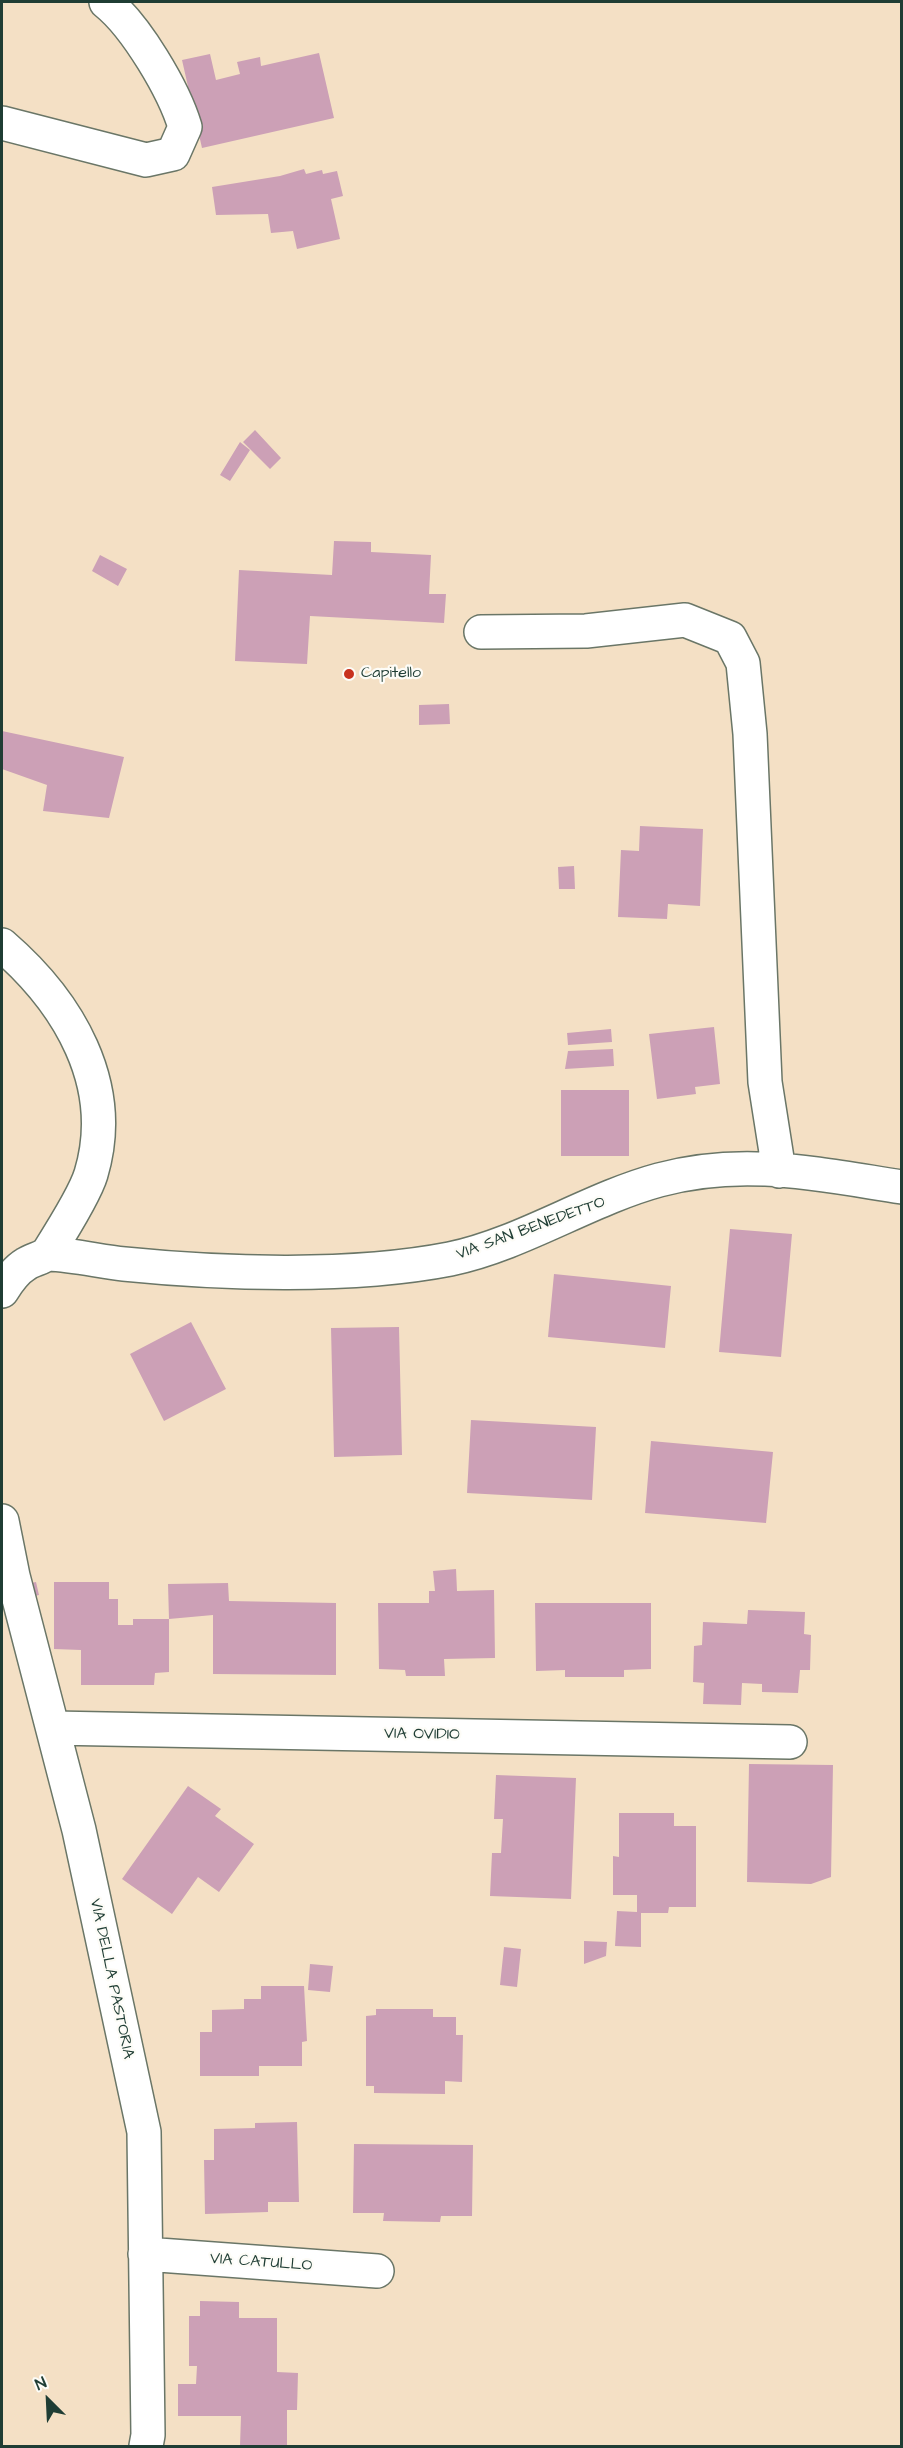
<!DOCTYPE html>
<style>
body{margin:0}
#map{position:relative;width:903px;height:2448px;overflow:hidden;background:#f4e0c5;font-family:"Architects Daughter",sans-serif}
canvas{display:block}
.frame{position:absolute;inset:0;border:3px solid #1f3d34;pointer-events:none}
.north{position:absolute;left:18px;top:2370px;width:60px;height:60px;-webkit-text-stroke:4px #fdfcf7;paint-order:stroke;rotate:336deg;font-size:16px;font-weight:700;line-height:24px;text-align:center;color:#1f3d34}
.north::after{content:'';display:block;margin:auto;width:21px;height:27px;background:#1f3d34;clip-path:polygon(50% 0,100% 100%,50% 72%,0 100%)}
</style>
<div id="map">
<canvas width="903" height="2448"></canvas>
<div class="frame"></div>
<div class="north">N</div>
</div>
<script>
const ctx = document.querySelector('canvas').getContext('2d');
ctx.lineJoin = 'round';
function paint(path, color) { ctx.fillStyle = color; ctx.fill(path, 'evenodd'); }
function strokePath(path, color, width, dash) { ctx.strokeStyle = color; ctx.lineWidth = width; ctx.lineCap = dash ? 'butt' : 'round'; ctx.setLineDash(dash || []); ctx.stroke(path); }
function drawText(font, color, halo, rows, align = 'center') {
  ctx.font = font + ' "Architects Daughter",sans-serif'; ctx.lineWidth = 4.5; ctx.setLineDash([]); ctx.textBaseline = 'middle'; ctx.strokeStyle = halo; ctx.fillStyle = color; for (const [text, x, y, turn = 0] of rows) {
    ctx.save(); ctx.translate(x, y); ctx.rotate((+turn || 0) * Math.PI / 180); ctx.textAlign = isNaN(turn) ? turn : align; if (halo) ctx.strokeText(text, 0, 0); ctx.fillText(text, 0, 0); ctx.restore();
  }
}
paint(new Path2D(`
 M 319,53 L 334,118 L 202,148 L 182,60 L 210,54 L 216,80 L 240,74 L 237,62 L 260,57 L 261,66 Z
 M 304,169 L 306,174 L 322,170 L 323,174 L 337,171 L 343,196 L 331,199 L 340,239 L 297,249 L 293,231 L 271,233 L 268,214 L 216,215 L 212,187 L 280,176 Z
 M 255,430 L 281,458 L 270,469 L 243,442 Z
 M 240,442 L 250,450 L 230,481 L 220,475 Z
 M 334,541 L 371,542 L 371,552 L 431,555 L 429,594 L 446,594 L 444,623 L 310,616 L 307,664 L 235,661 L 239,570 L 332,575 Z
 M 100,555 L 127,569 L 118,586 L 92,571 Z
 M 449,704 L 450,724 L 419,725 L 419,705 Z
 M 2,731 L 124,757 L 109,818 L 43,811 L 47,785 L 2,769 Z
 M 640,826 L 703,829 L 700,906 L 668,904 L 667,919 L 618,917 L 621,850 L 639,851 Z
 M 574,866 L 575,889 L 559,889 L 558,867 Z
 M 714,1027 L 720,1084 L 695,1087 L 696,1094 L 657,1099 L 649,1034 Z
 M 611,1029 L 612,1042 L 568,1045 L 567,1033 Z
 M 613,1049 L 614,1066 L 565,1069 L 568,1051 Z
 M 561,1090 L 629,1090 L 629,1156 L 561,1156 Z
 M 730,1229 L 792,1234 L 781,1357 L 719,1352 Z
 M 554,1274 L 671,1286 L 665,1348 L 548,1337 Z
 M 191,1322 L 226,1389 L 164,1421 L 130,1354 Z
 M 399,1327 L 402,1455 L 334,1457 L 331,1328 Z
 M 471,1420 L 596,1427 L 592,1500 L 467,1493 Z
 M 651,1441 L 773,1452 L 766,1523 L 645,1513 Z
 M 456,1569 L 457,1591 L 494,1590 L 495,1658 L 444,1659 L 445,1676 L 406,1676 L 405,1670 L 379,1669 L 378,1603 L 429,1603 L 429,1591 L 435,1591 L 433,1571 Z
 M 36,1582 L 39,1595 L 26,1598 L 22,1585 Z
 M 54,1582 L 109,1582 L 109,1599 L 118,1599 L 118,1625 L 133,1625 L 133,1619 L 169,1619 L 169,1672 L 155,1673 L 154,1685 L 81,1685 L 81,1650 L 54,1649 Z
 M 228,1583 L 229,1601 L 336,1603 L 336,1675 L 213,1674 L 213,1615 L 169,1619 L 168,1584 Z
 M 535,1603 L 651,1603 L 651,1669 L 624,1670 L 624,1677 L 565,1677 L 565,1670 L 536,1671 Z
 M 748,1610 L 805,1612 L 804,1634 L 811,1635 L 810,1670 L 800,1670 L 798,1693 L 762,1692 L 762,1684 L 742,1683 L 741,1705 L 703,1704 L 704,1683 L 693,1682 L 694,1646 L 702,1645 L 703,1622 L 747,1624 Z
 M 749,1764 L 833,1765 L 831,1877 L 811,1884 L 747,1882 Z
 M 496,1775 L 576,1778 L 571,1899 L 490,1896 L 492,1853 L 501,1853 L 503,1819 L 494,1819 Z
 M 188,1786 L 221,1809 L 215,1816 L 254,1844 L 219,1892 L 198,1877 L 172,1914 L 122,1879 Z
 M 619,1813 L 674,1813 L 674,1826 L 696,1826 L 696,1907 L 669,1907 L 668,1913 L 641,1913 L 641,1947 L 615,1946 L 617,1911 L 637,1912 L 637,1895 L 613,1895 L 613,1856 L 619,1857 Z
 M 584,1941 L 607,1942 L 606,1956 L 584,1964 Z
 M 504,1947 L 521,1949 L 517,1987 L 500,1985 Z
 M 310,1964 L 333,1966 L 330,1992 L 308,1990 Z
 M 261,1986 L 304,1986 L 307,2041 L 302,2042 L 302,2066 L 259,2066 L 259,2076 L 200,2076 L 200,2032 L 212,2032 L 212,2010 L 244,2009 L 244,1999 L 261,1999 Z
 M 376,2009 L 433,2009 L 433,2017 L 456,2017 L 456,2035 L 463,2035 L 462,2082 L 445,2081 L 445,2094 L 374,2093 L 374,2086 L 366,2086 L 366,2016 L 376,2015 Z
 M 297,2122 L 299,2202 L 268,2202 L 268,2212 L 205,2214 L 204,2160 L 214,2160 L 214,2129 L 255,2128 L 255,2123 Z
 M 354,2144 L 473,2145 L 472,2216 L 441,2216 L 440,2222 L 383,2221 L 384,2213 L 353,2213 Z
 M 200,2301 L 239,2302 L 239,2318 L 277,2318 L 277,2372 L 298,2373 L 297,2410 L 287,2410 L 287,2446 L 240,2446 L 241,2416 L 178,2416 L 178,2384 L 196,2384 L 197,2366 L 189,2366 L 189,2316 L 200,2316 Z`), '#cca0b6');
const street = new Path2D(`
 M 2,123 L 146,160 L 173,154 L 185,127 C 174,90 136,26 106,2
 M 481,632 L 586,631 L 685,620 L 730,638 L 743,663 L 750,734 L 765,1082 L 779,1171
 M 2,945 C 68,1002 118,1084 91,1174 C 85,1194 61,1232 49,1251 C 45,1258 33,1259 26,1264 C 16,1270 8,1281 2,1291
 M 48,1254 C 74,1255 98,1261 124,1264 C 223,1274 353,1278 450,1259 C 522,1244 589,1199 659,1180 C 743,1157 817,1174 902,1187
 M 2,1521 L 13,1576 L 79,1830 L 144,2132 L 148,2435 L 146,2446
 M 53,1728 L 790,1742
 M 145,2254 L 377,2271`);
strokePath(street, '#6a7667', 36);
strokePath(street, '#fff', 33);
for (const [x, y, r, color] of [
 [349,674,6,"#c8321e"]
]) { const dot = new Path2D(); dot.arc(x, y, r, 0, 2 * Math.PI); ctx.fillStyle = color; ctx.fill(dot); strokePath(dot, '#fdfcf7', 2); }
drawText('16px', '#1f3d34', '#fdfcf7', [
 ["Capitello",361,674]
], 'left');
drawText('16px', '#1f3d34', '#fdfcf7', [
 ["VIA SAN BENEDETTO",531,1229,-20],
 ["VIA OVIDIO",422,1735,1],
 ["VIA DELLA PASTORIA",111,1979,78],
 ["VIA CATULLO",261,2263,4]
]);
</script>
